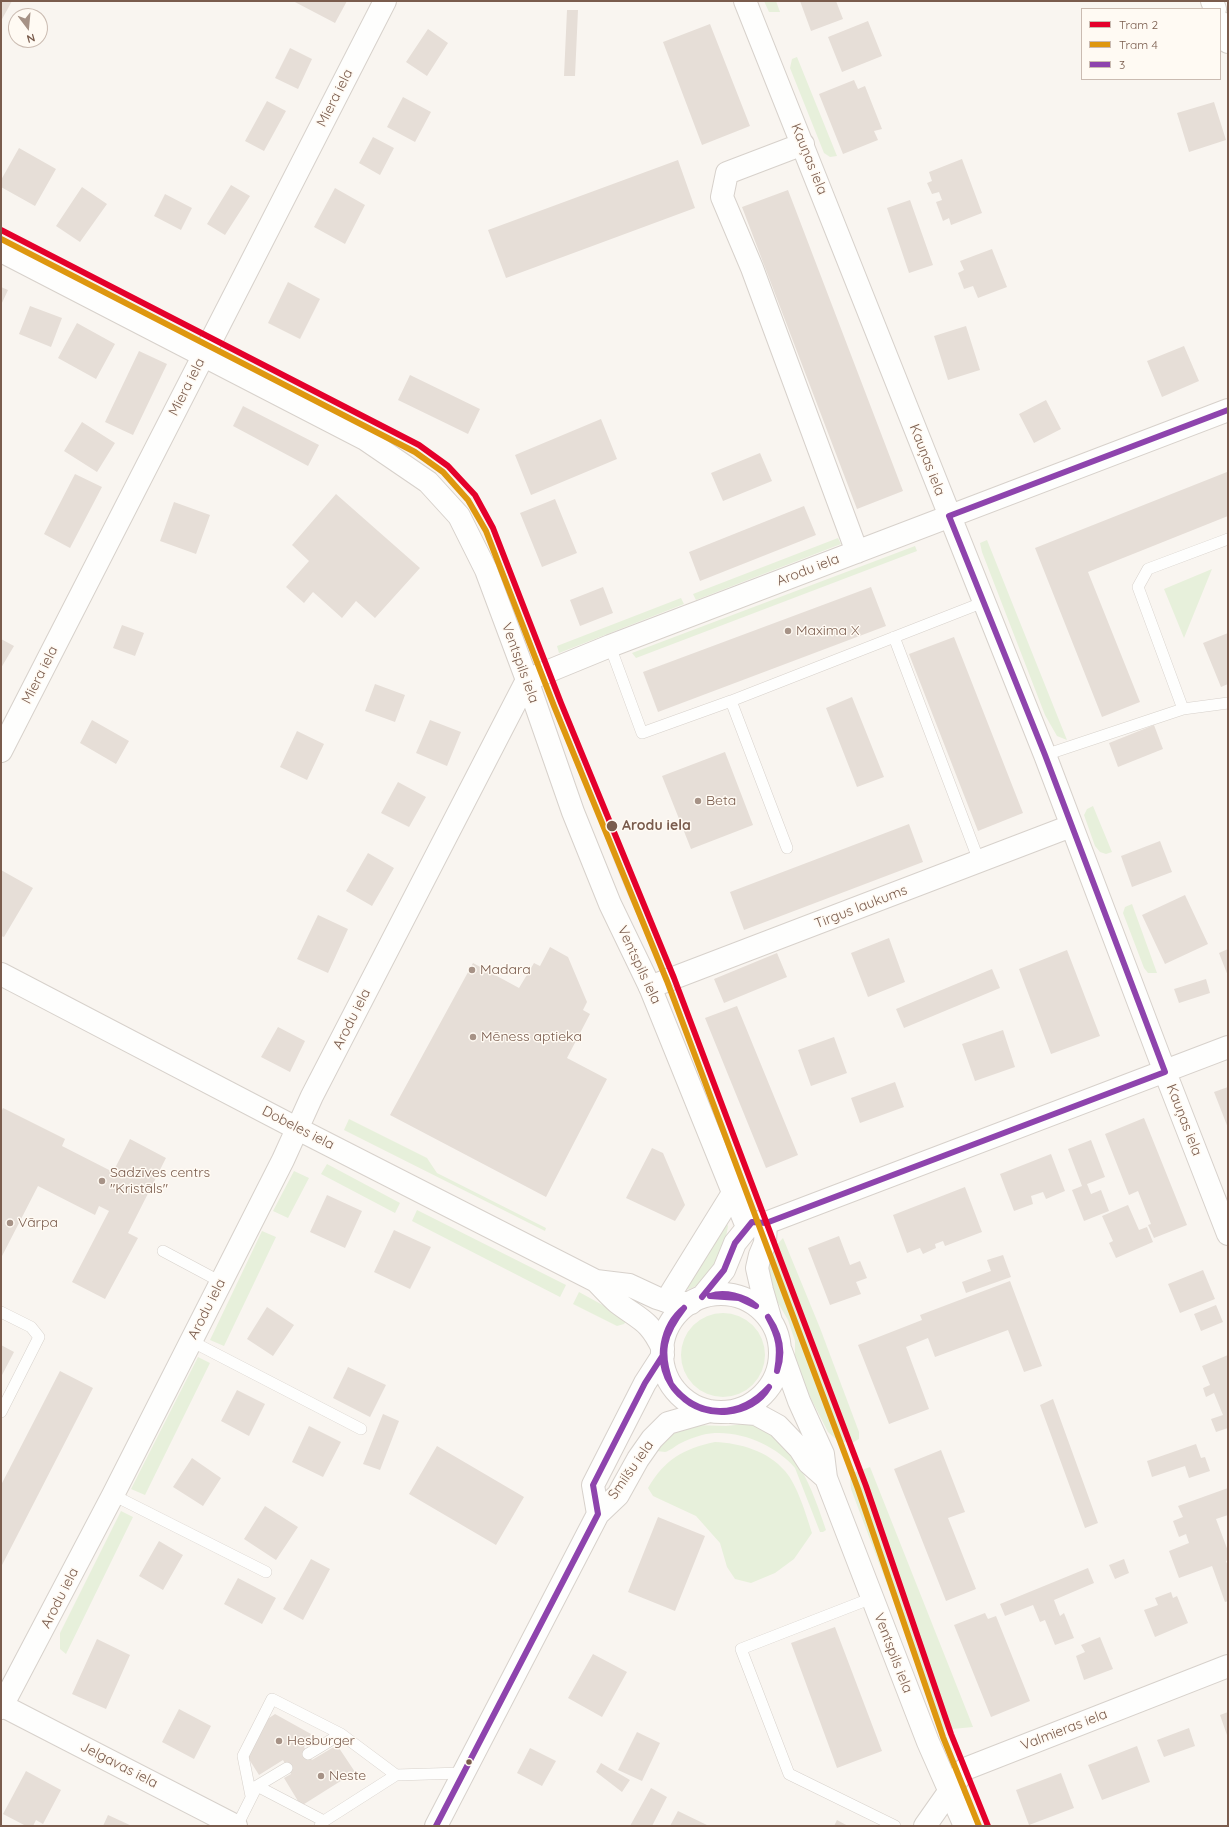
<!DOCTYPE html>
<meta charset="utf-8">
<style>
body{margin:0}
#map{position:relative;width:1229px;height:1827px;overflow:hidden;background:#f9f5f0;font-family:Quicksand,sans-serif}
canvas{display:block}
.frame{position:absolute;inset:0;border:2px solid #7a5c4d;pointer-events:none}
.legend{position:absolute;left:1081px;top:8px;width:140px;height:72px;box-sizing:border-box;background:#fffaf3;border:1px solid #cabbb1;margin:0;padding:5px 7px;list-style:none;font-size:12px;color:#7a5c4d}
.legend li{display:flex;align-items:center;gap:8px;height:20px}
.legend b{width:20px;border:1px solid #cabbb1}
.north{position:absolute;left:8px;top:8px;width:40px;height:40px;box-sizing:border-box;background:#fffaf3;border:1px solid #cabbb1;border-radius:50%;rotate:164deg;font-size:11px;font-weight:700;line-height:16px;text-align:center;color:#7a5c4d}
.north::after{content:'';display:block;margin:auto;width:14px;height:18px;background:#a69286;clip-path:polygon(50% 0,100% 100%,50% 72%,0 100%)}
</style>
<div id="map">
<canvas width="1229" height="1827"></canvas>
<div class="frame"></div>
<ul class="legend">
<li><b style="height:5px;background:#e4002b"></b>Tram 2</li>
<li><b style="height:5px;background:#de970f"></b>Tram 4</li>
<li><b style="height:5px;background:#8e44ad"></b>3</li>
</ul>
<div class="north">N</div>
</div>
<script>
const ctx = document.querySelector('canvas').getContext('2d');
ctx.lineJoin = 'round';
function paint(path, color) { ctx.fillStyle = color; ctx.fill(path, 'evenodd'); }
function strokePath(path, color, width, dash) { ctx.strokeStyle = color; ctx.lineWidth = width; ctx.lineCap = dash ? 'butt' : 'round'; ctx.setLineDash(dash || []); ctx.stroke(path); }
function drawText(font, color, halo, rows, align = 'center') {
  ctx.font = font + ' Quicksand,sans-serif'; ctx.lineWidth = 3; ctx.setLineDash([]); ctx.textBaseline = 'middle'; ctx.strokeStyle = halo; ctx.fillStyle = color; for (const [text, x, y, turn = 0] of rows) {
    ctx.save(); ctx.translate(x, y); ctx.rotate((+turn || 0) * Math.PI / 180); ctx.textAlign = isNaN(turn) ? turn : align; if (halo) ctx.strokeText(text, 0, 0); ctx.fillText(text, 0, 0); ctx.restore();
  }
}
paint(new Path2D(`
 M 764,1 L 776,1 L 780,12 L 769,12 Z
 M 797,57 L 837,156 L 830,157 L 824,153 L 790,68 L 792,59 Z
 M 838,538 L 841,544 L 696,600 L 693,594 Z
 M 987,540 L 1067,740 L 1057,736 L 1045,715 L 982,552 L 980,543 Z
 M 915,546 L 917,551 L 636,658 L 632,653 Z
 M 1212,569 L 1184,638 L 1164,589 Z
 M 681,598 L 684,604 L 559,653 L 557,646 Z
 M 1093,806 L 1112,852 L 1106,854 L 1100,852 L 1095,846 L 1084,815 L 1087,809 Z
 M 1132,904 L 1157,973 L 1148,973 L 1144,968 L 1123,913 L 1125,907 Z
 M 349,1119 L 427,1158 L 437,1173 L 546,1228 L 545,1231 L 344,1130 Z
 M 327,1164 L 400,1203 L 395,1213 L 321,1174 Z
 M 294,1171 L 309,1178 L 288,1218 L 273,1211 Z
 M 417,1210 L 566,1285 L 560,1297 L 412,1221 Z
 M 726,1222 L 728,1226 C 724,1251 713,1285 685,1290 Z
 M 262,1231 L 276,1237 L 224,1346 L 210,1340 Z
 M 783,1238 L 820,1328 L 859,1432 L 859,1439 L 852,1443 L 838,1441 L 828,1432 L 804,1385 L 795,1361 L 795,1341 L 788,1320 L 774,1296 L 768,1270 L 772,1250 Z
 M 579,1292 L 628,1319 L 624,1324 L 617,1326 L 573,1304 Z
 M681 1355a42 42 0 1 1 84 0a42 42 0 1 1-84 0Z
 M 198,1357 L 210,1363 L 145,1495 L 131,1489 Z
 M 754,1423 C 796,1443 812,1488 826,1530 L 823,1532 L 820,1532 L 795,1468 C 775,1444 734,1427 702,1435 C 695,1437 686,1440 679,1444 C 675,1446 670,1451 665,1452 C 663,1452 659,1451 656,1451 L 668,1436 L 680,1429 L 695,1425 L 726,1426 Z
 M 715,1442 C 740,1443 768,1451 785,1471 C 797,1484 807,1517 812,1533 L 794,1559 L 775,1573 L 751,1583 L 735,1579 L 727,1567 L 720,1543 L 696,1516 L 653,1496 L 648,1488 C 665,1459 683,1449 715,1442 Z
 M 870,1467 L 973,1727 L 942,1730 L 851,1489 L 850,1479 L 853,1473 Z
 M 121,1511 L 133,1517 L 66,1654 L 60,1649 L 60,1633 Z`), '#e7f0db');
paint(new Path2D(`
 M 1,1 L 12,1 L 1,21 Z
 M 293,1 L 347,1 L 335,23 Z
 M 800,1 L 836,1 L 843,19 L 811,31 Z
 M 567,10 L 578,10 L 575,76 L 564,76 Z
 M 868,21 L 882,56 L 842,72 L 828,37 Z
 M 710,24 L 750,126 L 702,145 L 663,42 Z
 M 428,29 L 448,43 L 427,76 L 406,62 Z
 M 290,48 L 312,59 L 298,89 L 275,78 Z
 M 854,80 L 858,89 L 865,86 L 882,129 L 874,131 L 878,140 L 843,154 L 819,94 Z
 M 403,97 L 431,112 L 415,142 L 387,127 Z
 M 267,101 L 286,111 L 264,151 L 245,141 Z
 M 1214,102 L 1226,140 L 1189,152 L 1177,113 Z
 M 373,137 L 394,148 L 380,175 L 359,163 Z
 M 19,148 L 56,169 L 35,206 L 1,187 L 1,180 Z
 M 962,159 L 982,213 L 951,225 L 949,218 L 943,221 L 936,202 L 942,200 L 939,192 L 932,194 L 927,183 L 932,181 L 929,172 Z
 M 678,160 L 695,208 L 506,278 L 488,230 Z
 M 231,185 L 250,196 L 225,235 L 207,224 Z
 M 82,187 L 107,204 L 80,242 L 56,226 Z
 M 335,188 L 365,205 L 345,244 L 314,227 Z
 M 788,190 L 903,491 L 857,509 L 742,207 Z
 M 165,194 L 192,208 L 181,230 L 154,216 Z
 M 910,200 L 933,265 L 909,273 L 887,208 Z
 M 992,249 L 1007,287 L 978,298 L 973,286 L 964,289 L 958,273 L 964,270 L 960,261 Z
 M 288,282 L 320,299 L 300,339 L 268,323 Z
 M 1,287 L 8,290 L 1,305 Z
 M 30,306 L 62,318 L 51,347 L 19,334 Z
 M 77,323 L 115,344 L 96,379 L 58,358 Z
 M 966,326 L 980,370 L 948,380 L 934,336 Z
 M 1184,346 L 1199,381 L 1162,397 L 1147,361 Z
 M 139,351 L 167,364 L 133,435 L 105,422 Z
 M 410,375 L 480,409 L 468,434 L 398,400 Z
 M 1046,400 L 1061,429 L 1034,443 L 1019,414 Z
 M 243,406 L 319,445 L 308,466 L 233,426 Z
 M 601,419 L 617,459 L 531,495 L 515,455 Z
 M 82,422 L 115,443 L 97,472 L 64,451 Z
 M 760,453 L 772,481 L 723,501 L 711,473 Z
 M 1227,472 L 1228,516 L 1088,572 L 1140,702 L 1102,717 L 1035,548 Z
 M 75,474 L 102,487 L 70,548 L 44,534 Z
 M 336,494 L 420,568 L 375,618 L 356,601 L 342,618 L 313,592 L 304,603 L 286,587 L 309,561 L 292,545 Z
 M 555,499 L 577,553 L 542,567 L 520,513 Z
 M 174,502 L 210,515 L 196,554 L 160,541 Z
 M 804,506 L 816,535 L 700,581 L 689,552 Z
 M 603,587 L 613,613 L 580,626 L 570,600 Z
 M 871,587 L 886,626 L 658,712 L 643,672 Z
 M 122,625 L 144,633 L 135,656 L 113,648 Z
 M 1228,633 L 1228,684 L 1221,687 L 1203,643 Z
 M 954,637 L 1023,813 L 978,831 L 909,654 Z
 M 1,639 L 14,646 L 1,668 Z
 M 375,684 L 405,695 L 395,722 L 365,711 Z
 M 852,697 L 884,777 L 857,787 L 826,708 Z
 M 92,720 L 129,741 L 116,764 L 80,743 Z
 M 430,720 L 461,732 L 447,766 L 416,753 Z
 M 1154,725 L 1163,749 L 1118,767 L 1109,743 Z
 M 297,731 L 324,744 L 307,780 L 280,767 Z
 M 725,752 L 753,825 L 691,849 L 662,776 Z
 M 398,782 L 426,797 L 409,827 L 381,813 Z
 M 909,824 L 923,862 L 744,930 L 730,892 Z
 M 1160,841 L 1172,872 L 1132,887 L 1121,856 Z
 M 368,853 L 394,868 L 372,906 L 346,891 Z
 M 1,870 L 33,888 L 4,937 L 1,936 Z
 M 1185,895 L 1208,944 L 1165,964 L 1142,915 Z
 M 318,915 L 348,929 L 328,973 L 297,959 Z
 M 889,938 L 905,982 L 868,997 L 851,953 Z
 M 550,947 L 568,957 L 587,1002 L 583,1010 L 590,1014 L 567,1058 L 607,1079 L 546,1197 L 390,1115 L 473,963 L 519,988 L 534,963 L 540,966 Z
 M 1228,949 L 1228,976 L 1219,953 Z
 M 1067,950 L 1100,1036 L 1051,1054 L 1019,969 Z
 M 777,953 L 787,977 L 724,1003 L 714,979 Z
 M 992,969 L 1000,988 L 904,1028 L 896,1009 Z
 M 1206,979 L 1210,993 L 1179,1003 L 1174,989 Z
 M 737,1006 L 798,1155 L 766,1168 L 705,1018 Z
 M 278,1027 L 305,1041 L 290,1072 L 261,1057 Z
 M 1003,1030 L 1015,1067 L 975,1081 L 962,1044 Z
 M 834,1037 L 847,1073 L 811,1086 L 798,1050 Z
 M 895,1082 L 904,1107 L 860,1123 L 851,1098 Z
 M 1228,1087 L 1228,1128 L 1214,1092 Z
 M 3,1108 L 65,1139 L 62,1146 L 113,1172 L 130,1139 L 166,1158 L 128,1233 L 138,1238 L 105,1299 L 72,1282 L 109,1211 L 99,1206 L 95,1215 L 38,1186 L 1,1258 L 1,1112 Z
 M 1144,1118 L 1187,1225 L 1154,1238 L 1148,1225 L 1151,1224 L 1138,1191 L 1129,1195 L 1105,1134 Z
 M 1091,1140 L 1105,1177 L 1087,1184 L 1091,1194 L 1101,1190 L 1109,1211 L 1084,1221 L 1072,1190 L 1082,1186 L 1068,1149 Z
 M 652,1148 L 663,1153 L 685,1205 L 675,1221 L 626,1198 Z
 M 1051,1154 L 1065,1191 L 1046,1199 L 1043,1192 L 1031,1196 L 1033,1204 L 1014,1211 L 1000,1174 Z
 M 965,1187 L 982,1232 L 945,1246 L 943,1241 L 935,1244 L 936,1248 L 923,1254 L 920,1248 L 907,1253 L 893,1215 Z
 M 327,1195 L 362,1211 L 345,1248 L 310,1232 Z
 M 1128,1205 L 1139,1230 L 1147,1227 L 1153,1242 L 1116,1258 L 1109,1243 L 1113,1241 L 1102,1216 Z
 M 394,1230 L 431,1247 L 410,1289 L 374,1272 Z
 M 839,1236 L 850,1265 L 860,1261 L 867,1278 L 856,1282 L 861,1294 L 830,1305 L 808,1248 Z
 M 1003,1255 L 1011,1277 L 966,1293 L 962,1282 L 991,1271 L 987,1260 Z
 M 1203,1270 L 1215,1299 L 1180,1313 L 1168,1284 Z
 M 1010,1281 L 1042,1366 L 1024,1372 L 1008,1330 L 935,1357 L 928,1338 L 906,1347 L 929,1409 L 889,1424 L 858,1345 L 922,1320 L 920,1315 Z
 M 1216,1305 L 1223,1322 L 1201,1331 L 1194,1314 Z
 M 267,1307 L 294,1325 L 273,1356 L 247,1339 Z
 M 1,1345 L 14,1352 L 1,1377 Z
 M 1228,1355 L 1228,1428 L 1216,1432 L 1211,1419 L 1223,1415 L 1214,1393 L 1206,1397 L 1203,1388 L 1210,1385 L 1202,1366 Z
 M 348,1367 L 386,1385 L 370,1417 L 333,1398 Z
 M 60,1371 L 93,1388 L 1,1567 L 1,1485 Z
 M 237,1390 L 265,1404 L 249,1436 L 221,1421 Z
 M 1053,1399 L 1098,1523 L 1085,1528 L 1040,1405 Z
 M 383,1414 L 399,1421 L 380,1470 L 363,1464 Z
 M 309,1426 L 341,1442 L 323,1477 L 292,1462 Z
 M 1196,1444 L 1201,1458 L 1205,1457 L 1210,1471 L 1189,1478 L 1185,1466 L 1152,1477 L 1147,1461 Z
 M 437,1446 L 524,1497 L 496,1545 L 409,1494 Z
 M 941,1450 L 965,1512 L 948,1518 L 976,1589 L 946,1601 L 894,1469 Z
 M 192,1458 L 221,1478 L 203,1506 L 173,1487 Z
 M 1228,1488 L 1228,1515 L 1216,1519 L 1228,1551 L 1228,1560 L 1226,1561 L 1228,1566 L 1228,1601 L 1225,1602 L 1212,1566 L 1179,1578 L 1169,1551 L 1189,1543 L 1186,1534 L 1179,1537 L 1173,1521 L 1183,1517 L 1178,1506 Z
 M 265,1506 L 298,1527 L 276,1560 L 244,1539 Z
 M 658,1517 L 705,1536 L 675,1611 L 628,1592 Z
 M 159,1541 L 183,1555 L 163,1590 L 139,1576 Z
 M 311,1559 L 330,1569 L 303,1620 L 283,1609 Z
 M 1124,1559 L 1129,1573 L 1115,1579 L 1109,1565 Z
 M 1088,1568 L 1094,1583 L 1054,1600 L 1060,1616 L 1064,1613 L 1074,1638 L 1055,1645 L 1045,1620 L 1040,1622 L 1033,1605 L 1005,1616 L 1000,1604 Z
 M 238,1578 L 276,1598 L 262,1624 L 224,1604 Z
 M 1171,1592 L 1173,1598 L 1177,1596 L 1188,1623 L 1155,1637 L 1144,1610 L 1158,1605 L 1155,1598 Z
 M 985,1613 L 988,1619 L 996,1616 L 1030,1701 L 991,1717 L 954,1625 Z
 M 835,1627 L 882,1751 L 837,1768 L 791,1643 Z
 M 1100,1637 L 1113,1669 L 1084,1680 L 1076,1656 L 1085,1652 L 1081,1645 Z
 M 97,1639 L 130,1655 L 106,1709 L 72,1694 Z
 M 593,1654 L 627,1672 L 602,1717 L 568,1698 Z
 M 179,1709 L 211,1726 L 194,1759 L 162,1742 Z
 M 1228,1712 L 1228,1738 L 1220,1715 Z
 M 275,1714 L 311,1734 L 304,1747 L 312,1760 L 337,1745 L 355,1772 L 301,1806 L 284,1778 L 291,1774 L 283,1760 L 259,1775 L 247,1756 L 266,1720 Z
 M 1189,1728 L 1195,1746 L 1164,1757 L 1157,1740 Z
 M 637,1732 L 660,1743 L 642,1781 L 618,1770 Z
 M 1137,1746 L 1150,1782 L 1102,1800 L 1088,1765 Z
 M 530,1748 L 556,1761 L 542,1786 L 517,1773 Z
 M 601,1763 L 630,1780 L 622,1792 L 596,1772 Z
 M 26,1771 L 61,1790 L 43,1824 L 36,1820 L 33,1826 L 26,1826 L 3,1814 Z
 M 1061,1773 L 1074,1808 L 1029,1825 L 1016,1790 Z
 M 651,1788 L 667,1797 L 652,1826 L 630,1826 Z
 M 678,1811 L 709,1826 L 670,1826 Z
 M 108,1815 L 132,1826 L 103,1826 Z
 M 837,1820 L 848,1826 L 834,1826 Z`), '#e6ded7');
const service = new Path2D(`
 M 894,637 L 979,861
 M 610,646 L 642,733 L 731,701 L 984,602
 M 731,701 L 787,848
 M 1183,709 L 1138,587 L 1148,569 L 1228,539
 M 1045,755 L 1183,709 L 1228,703
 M 163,1251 L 221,1282
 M 1,1312 L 31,1327 L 39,1337 L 1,1412
 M 191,1341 L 361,1429
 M 113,1495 L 266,1572
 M 872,1598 L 741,1649 L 789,1774 L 895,1826
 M 308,1754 L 341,1734 L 396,1775
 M 257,1786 L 324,1821
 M 251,1796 L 243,1756 L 272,1699 L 341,1734
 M 237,1826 L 257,1786 L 287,1768
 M 320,1826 L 324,1821 L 396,1775 L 462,1773`);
const minor = new Path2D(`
 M 745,1 L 1045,755 L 1165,1072
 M 1212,1 L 1215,9
 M 1220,22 L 1228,42
 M 803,144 L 727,173 L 722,197 L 752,268 L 857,552
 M 1,751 L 385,1
 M 1,974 L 298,1129 L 596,1281 C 603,1288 610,1296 618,1303 C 642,1321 649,1320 663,1349
 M 650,987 L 1071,826
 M 596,1281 L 629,1285 L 657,1298 L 673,1303 L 691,1303
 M 1,1708 L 113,1495 L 283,1160 L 312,1096 L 527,680 L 610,646 L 1228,410
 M 925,1826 L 965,1769 L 1228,1666`);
const tertiary = new Path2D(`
 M 1,251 L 365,439 L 428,482 L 459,516 L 486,570 L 527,680 L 573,812 L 610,904 L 650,987 L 747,1227
 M 1165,1072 L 1228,1234
 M 766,1223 L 765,1243 L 760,1255 L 757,1268 L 762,1290 L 771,1321
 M662 1353a59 59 0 1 1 118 0a59 59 0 1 1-118 0Z
 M 702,1297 L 724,1270 L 735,1243 L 752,1222 L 766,1223 L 1228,1047
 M 666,1301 L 733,1193
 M 781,1351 L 799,1401 L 823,1454 L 826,1478 L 928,1742 L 965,1826
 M 731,1412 L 756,1414 L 778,1426 L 800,1449 L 809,1463 L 826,1478
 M 598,1514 L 593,1485 L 645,1383 L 663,1355
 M 1,1705 L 236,1826
 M 436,1826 L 598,1514 L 618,1495 L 638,1459 L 652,1439 L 668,1423 L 710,1411`);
strokePath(service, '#d7d1cb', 12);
strokePath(minor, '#d7d1cb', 24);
strokePath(tertiary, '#d7d1cb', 24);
strokePath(service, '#fefefd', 11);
strokePath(minor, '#fefefd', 22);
strokePath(tertiary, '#fefefd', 22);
strokePath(new Path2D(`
 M 572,730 C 589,796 611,858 639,919 C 652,948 665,976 683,1002`), '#e6e3e7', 1);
strokePath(new Path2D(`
 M 949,516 L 1045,755 L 1165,1072
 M 949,516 L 1228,410
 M 710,1296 C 724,1291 745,1296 756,1306
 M 710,1296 L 739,1298 L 756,1306
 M 702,1297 L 724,1270 L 735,1243 L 752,1222 L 766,1223 L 1165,1072
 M 768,1317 C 779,1333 784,1352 777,1371
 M 768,1317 C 779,1337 781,1348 777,1371
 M 671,1384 C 698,1420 740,1419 769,1387
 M 671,1384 C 673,1389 678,1393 681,1396 C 704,1420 752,1417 769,1387
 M 671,1384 C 656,1361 662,1326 684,1308
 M 671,1384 C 659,1352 663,1335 684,1308
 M 436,1826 L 598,1514 L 593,1485 L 645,1383 L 663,1355`), '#8e44ad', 6);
strokePath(new Path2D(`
 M 1,230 L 419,445 L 448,466 L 475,495 L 493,528 L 561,703 L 674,978 L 866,1486 L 951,1734 L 988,1826`), '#e4002b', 6);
strokePath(new Path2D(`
 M 1,239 L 415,452 L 443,472 L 468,500 L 486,531 L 554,706 L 667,981 L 858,1489 L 943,1737 L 979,1826`), '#de970f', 6);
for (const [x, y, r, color] of [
 [788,631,4,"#a69286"],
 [698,801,4,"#a69286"],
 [612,826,6,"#7a5c4d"],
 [472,970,4,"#a69286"],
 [473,1037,4,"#a69286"],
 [102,1181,4,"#a69286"],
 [10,1223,4,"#a69286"],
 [279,1741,4,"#a69286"],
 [469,1762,3.5,"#7a5c4d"],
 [321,1776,4,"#a69286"]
]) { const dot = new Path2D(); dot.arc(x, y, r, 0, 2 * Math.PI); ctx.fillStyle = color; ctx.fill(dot); strokePath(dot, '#fffaf3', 1.5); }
drawText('14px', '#7a5c4d', '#fffaf3', [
 ["Miera iela",335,98,-63],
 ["Kauņas iela",809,159,68],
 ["Miera iela",187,387,-63],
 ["Kauņas iela",927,460,69],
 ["Arodu iela",808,570,-21],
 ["Ventspils iela",520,663,70],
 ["Miera iela",40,675,-63],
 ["Tirgus laukums",861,907,-21],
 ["Ventspils iela",639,965,65],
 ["Arodu iela",352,1019,-63],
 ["Kauņas iela",1184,1120,69],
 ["Dobeles iela",298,1128,27],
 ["Arodu iela",207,1309,-63],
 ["Smilšu iela",631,1470,-55],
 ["Arodu iela",60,1598,-63],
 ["Ventspils iela",893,1653,69],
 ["Valmieras iela",1064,1730,-21],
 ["Jelgavas iela",119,1765,27]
]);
drawText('14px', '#7a5c4d', '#fffaf3', [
 ["Maxima X",796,631],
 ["Beta",706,801],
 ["Madara",480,970],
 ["Mēness aptieka",481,1037],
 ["Sadzīves centrs",110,1173],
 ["\"Kristāls\"",110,1189],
 ["Vārpa",18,1223],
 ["Hesburger",287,1741],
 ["Neste",329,1776]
], 'left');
drawText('bold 14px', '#7a5c4d', '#fffaf3', [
 ["Arodu iela",622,826]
], 'left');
</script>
